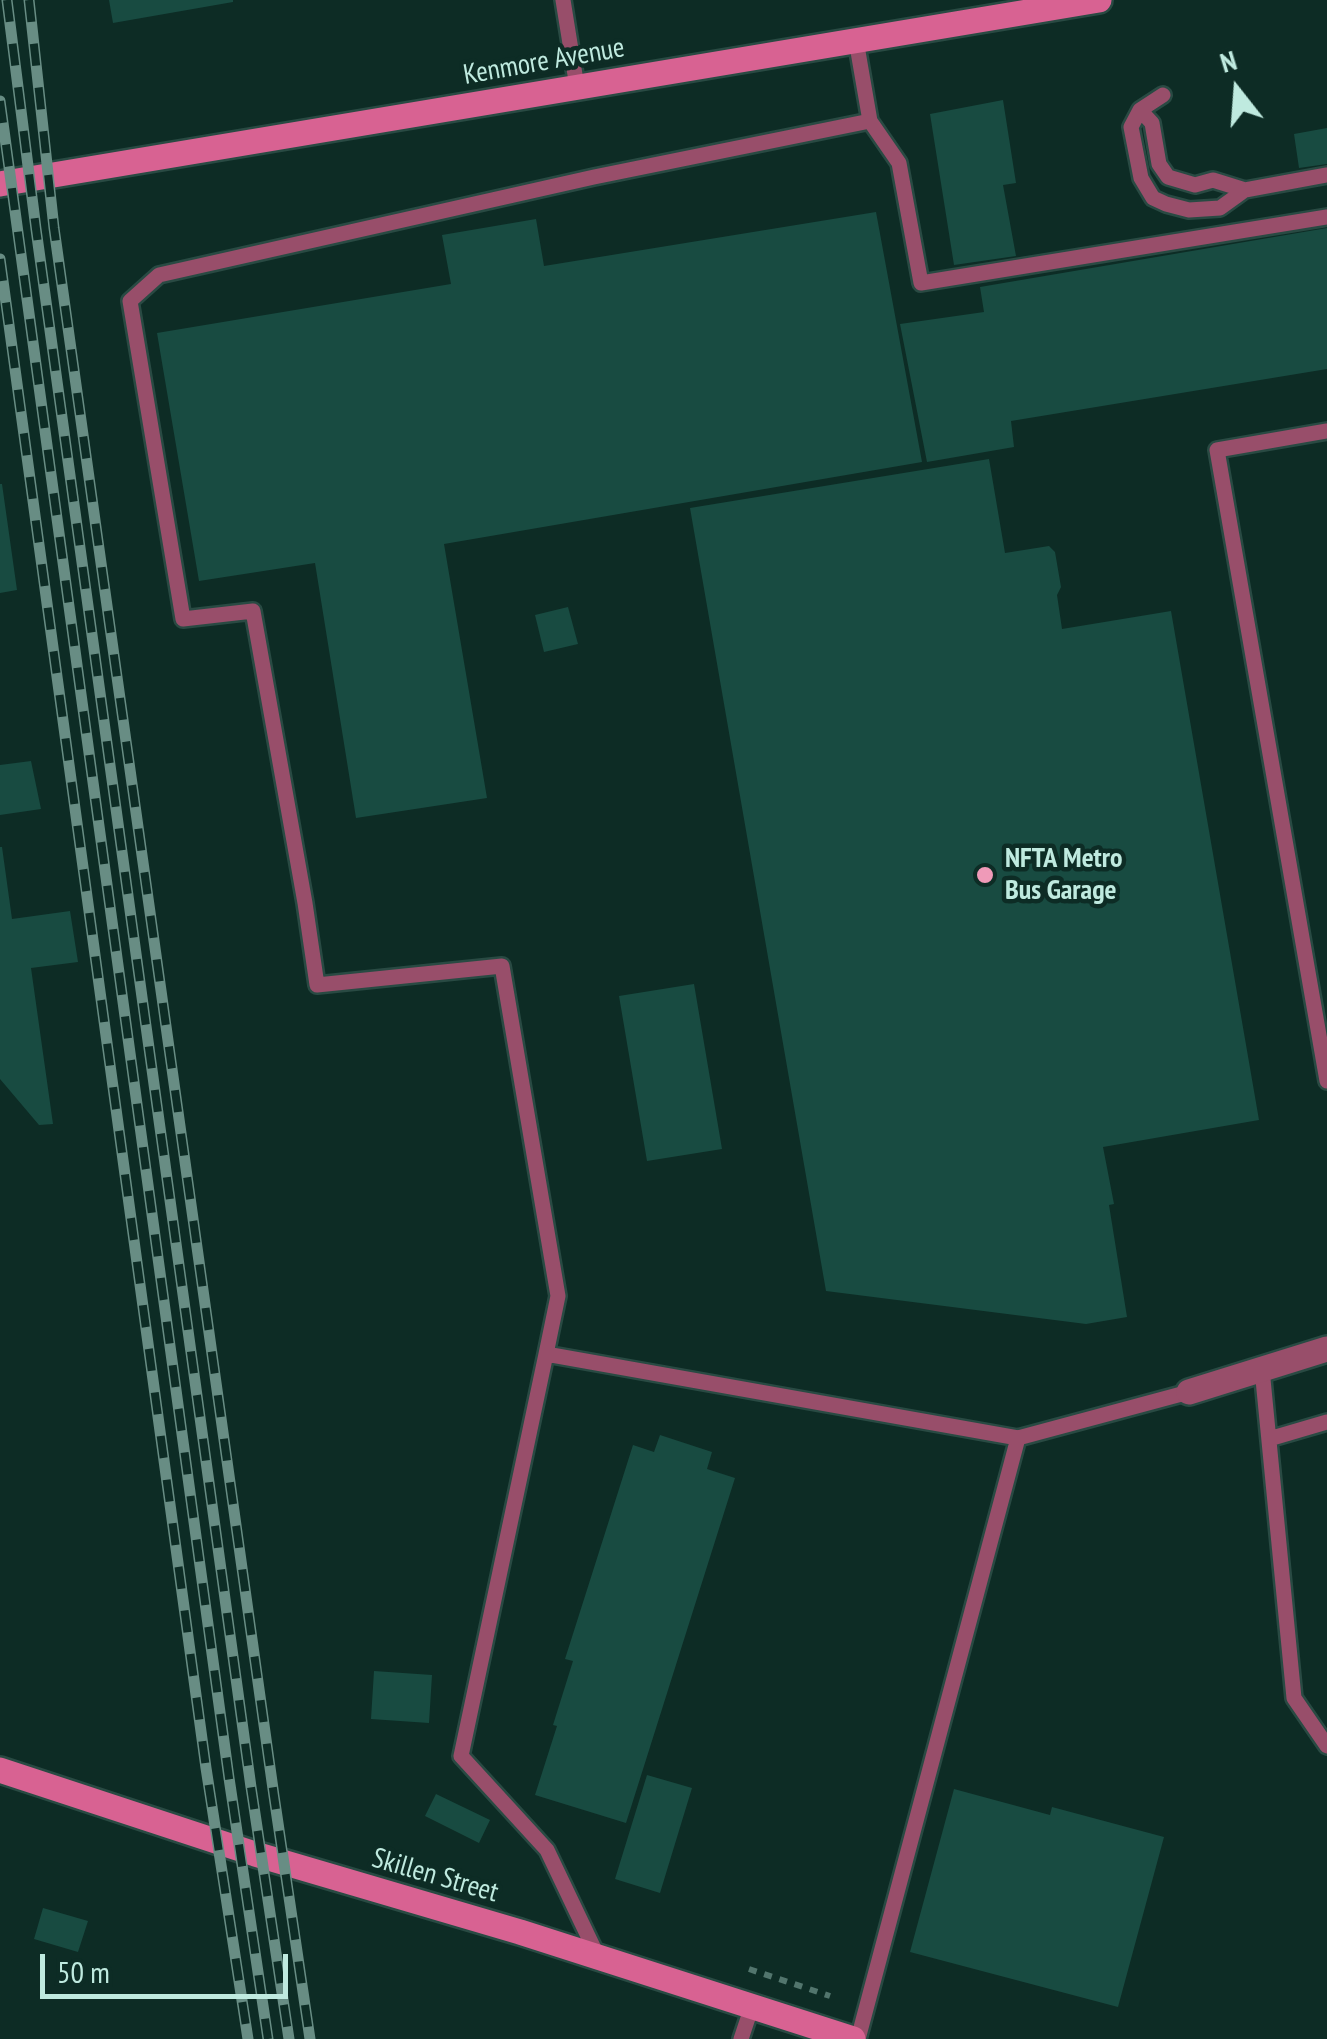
<!DOCTYPE html>
<style>
body{margin:0}
#map{position:relative;width:1327px;height:2039px;overflow:hidden;background:#0d2c25;font-family:"PT Sans Narrow",sans-serif}
canvas{display:block}
.north{position:absolute;left:1187px;top:40px;width:100px;height:100px;-webkit-text-stroke:8px #0d2c25;paint-order:stroke;rotate:343deg;font-size:28px;font-weight:700;line-height:40px;text-align:center;color:#bfeadf}
.north::after{content:'';display:block;margin:auto;width:35px;height:45px;background:#bfeadf;clip-path:polygon(50% 0,100% 100%,50% 72%,0 100%)}
.scale{position:absolute;left:40px;top:1954px;width:248px;height:45px;box-sizing:border-box;border:5px solid #bfeadf;border-top:0;padding-left:12px;font-size:30px;line-height:35px;white-space:nowrap;color:#bfeadf;-webkit-text-stroke:8px #0d2c25;paint-order:stroke}
</style>
<div id="map">
<canvas width="1327" height="2039"></canvas>
<div class="north">N</div>
<div class="scale">50 m</div>
</div>
<script>
const ctx = document.querySelector('canvas').getContext('2d');
ctx.lineJoin = 'round';
function paint(path, color) { ctx.fillStyle = color; ctx.fill(path, 'evenodd'); }
function strokePath(path, color, width, dash) { ctx.strokeStyle = color; ctx.lineWidth = width; ctx.lineCap = dash ? 'butt' : 'round'; ctx.setLineDash(dash || []); ctx.stroke(path); }
function drawText(font, color, halo, rows, align = 'center') {
  ctx.font = font + ' "PT Sans Narrow",sans-serif'; ctx.lineWidth = 9; ctx.setLineDash([]); ctx.textBaseline = 'middle'; ctx.strokeStyle = halo; ctx.fillStyle = color; for (const [text, x, y, turn = 0] of rows) {
    ctx.save(); ctx.translate(x, y); ctx.rotate((+turn || 0) * Math.PI / 180); ctx.textAlign = isNaN(turn) ? turn : align; if (halo) ctx.strokeText(text, 0, 0); ctx.fillText(text, 0, 0); ctx.restore();
  }
}
paint(new Path2D(`
 M 109,0 L 233,0 L 233,2 L 113,23 Z
 M 1003,100 L 1016,183 L 1003,185 L 1016,256 L 954,265 L 930,114 Z
 M 1327,128 L 1327,164 L 1299,168 L 1294,134 Z
 M 876,212 L 922,462 L 444,544 L 487,798 L 356,818 L 315,563 L 199,581 L 157,333 L 451,284 L 442,235 L 536,219 L 544,266 Z
 M 1327,228 L 1327,369 L 1011,421 L 1014,447 L 927,462 L 900,324 L 984,312 L 980,287 Z
 M 989,459 L 1005,553 L 1049,546 L 1055,552 L 1061,587 L 1057,595 L 1062,629 L 1171,611 L 1259,1120 L 1103,1147 L 1114,1204 L 1109,1205 L 1127,1317 L 1086,1324 L 826,1291 L 690,508 Z
 M 0,484 L 2,484 L 17,590 L 0,593 Z
 M 568,607 L 578,644 L 544,652 L 535,615 Z
 M 31,761 L 41,809 L 0,815 L 0,765 Z
 M 0,847 L 2,847 L 12,919 L 70,911 L 78,962 L 31,968 L 53,1124 L 39,1125 L 0,1079 Z
 M 694,984 L 722,1149 L 647,1161 L 619,996 Z
 M 660,1435 L 712,1452 L 707,1469 L 735,1478 L 626,1823 L 535,1795 L 557,1726 L 553,1725 L 573,1661 L 565,1659 L 633,1445 L 654,1452 Z
 M 374,1671 L 432,1675 L 429,1723 L 371,1719 Z
 M 647,1775 L 692,1788 L 660,1893 L 615,1879 Z
 M 954,1789 L 1050,1815 L 1052,1807 L 1164,1837 L 1118,2007 L 910,1952 Z
 M 436,1794 L 490,1820 L 479,1843 L 425,1816 Z
 M 43,1908 L 88,1921 L 78,1952 L 34,1939 Z`), '#184b41');
const lane = new Path2D(`
 M 563,0 L 577,87
 M 1163,95 L 1140,110 L 1131,127 L 1141,178 L 1153,198 L 1166,204 L 1189,210 L 1220,208 L 1245,190 L 1327,175
 M 1140,110 L 1152,123 L 1159,164 L 1168,177 L 1195,185 L 1213,180 L 1245,190
 M 870,121 L 899,163 L 921,283 L 1327,217
 M 1327,431 L 1217,450 L 1327,1081
 M 546,1354 L 558,1296 L 502,966 L 317,985 L 305,903 L 253,611 L 183,619 L 130,301 L 159,275 L 594,177 L 870,121 L 856,40
 M 1262,1369 L 1294,1698 L 1327,1746
 M 1269,1439 L 1327,1422
 M 598,1957 L 547,1850 L 461,1756 L 546,1354 L 1018,1438 L 1189,1392
 M 741,2039 L 752,2006
 M 858,2039 L 1018,1438`);
const street = new Path2D(`
 M 1189,1392 L 1327,1349`);
const secondary = new Path2D(`
 M 0,184 L 1099,0
 M 0,1770 L 255,1854 L 520,1932 L 853,2039`);
strokePath(lane, '#294a43', 20);
strokePath(street, '#294a43', 30);
strokePath(secondary, '#294a43', 30);
strokePath(new Path2D(`
 M 749,1969 L 830,1996`), '#52756d', 6, [8, 8]);
strokePath(lane, '#984e6a', 15);
strokePath(street, '#984e6a', 25);
strokePath(secondary, '#d86292', 25);
const rail = new Path2D(`
 M 7,0 L 36,229 L 251,1787 L 289,2039
 M 29,0 L 54,228 L 274,1796 L 310,2039
 M 0,101 L 229,1778 L 268,2039
 M 0,259 L 206,1768 L 248,2039`);
strokePath(rail, '#688d84', 11);
strokePath(rail, '#0d2c25', 8, [22]);
for (const [x, y, r, color] of [
 [985,875,10,"#ef9ab8"]
]) { const dot = new Path2D(); dot.arc(x, y, r, 0, 2 * Math.PI); ctx.fillStyle = color; ctx.fill(dot); strokePath(dot, '#0d2c25', 4); }
drawText('28px', '#bfeadf', '#0d2c25', [
 ["Kenmore Avenue",544,62,-10],
 ["Skillen Street",435,1876,16]
]);
drawText('bold 28px', '#bfeadf', '#0d2c25', [
 ["NFTA Metro",1005,859],
 ["Bus Garage",1005,891]
], 'left');
</script>
